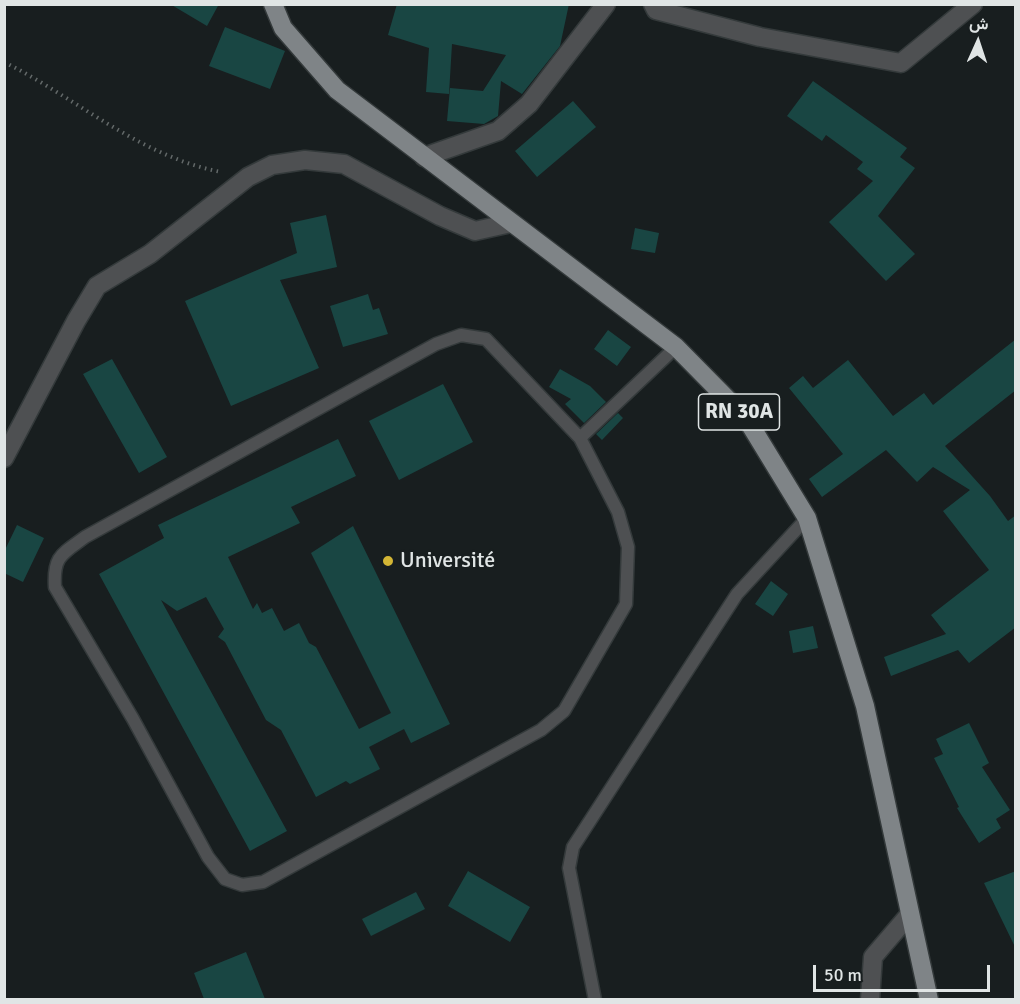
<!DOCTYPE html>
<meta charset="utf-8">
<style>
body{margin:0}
#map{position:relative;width:1020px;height:1004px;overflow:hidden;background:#181e1f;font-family:Signika,Vazirmatn,sans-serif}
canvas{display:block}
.frame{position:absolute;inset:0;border:6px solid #e0e5e5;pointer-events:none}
.north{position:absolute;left:948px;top:12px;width:60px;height:60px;-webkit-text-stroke:4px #181e1f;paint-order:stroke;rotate:3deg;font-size:16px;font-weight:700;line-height:24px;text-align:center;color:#e0e5e5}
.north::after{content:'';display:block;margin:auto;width:21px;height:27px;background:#e0e5e5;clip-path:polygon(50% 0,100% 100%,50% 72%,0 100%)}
.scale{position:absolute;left:813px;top:965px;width:177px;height:27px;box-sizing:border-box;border:3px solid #e0e5e5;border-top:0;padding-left:8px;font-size:18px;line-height:21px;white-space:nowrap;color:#e0e5e5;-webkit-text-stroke:4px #181e1f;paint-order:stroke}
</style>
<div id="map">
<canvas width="1020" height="1004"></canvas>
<div class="frame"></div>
<div class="north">ش</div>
<div class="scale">50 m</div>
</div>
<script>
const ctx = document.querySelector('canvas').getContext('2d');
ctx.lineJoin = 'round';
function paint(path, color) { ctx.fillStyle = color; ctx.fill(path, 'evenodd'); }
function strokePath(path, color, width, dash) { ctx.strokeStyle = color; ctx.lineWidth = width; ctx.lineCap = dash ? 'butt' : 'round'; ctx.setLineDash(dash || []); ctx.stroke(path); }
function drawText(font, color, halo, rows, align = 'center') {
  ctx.font = font + ' Signika,sans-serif'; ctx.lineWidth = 4.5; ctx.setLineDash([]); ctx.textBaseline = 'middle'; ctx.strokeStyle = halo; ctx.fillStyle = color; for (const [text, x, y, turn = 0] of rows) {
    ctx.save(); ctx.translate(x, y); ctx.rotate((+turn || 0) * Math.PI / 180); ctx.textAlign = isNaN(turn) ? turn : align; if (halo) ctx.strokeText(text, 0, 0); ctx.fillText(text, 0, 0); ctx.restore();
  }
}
paint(new Path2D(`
 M 170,4 L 219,4 L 207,26 Z
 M 397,4 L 569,4 L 560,46 L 522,94 L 501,81 L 498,116 L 484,124 L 447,121 L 450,88 L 483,91 L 506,55 L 452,44 L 449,94 L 426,92 L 429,48 L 388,35 Z
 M 225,27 L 285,51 L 270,89 L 209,66 Z
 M 813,81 L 907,148 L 900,157 L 915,168 L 878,216 L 915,254 L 886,281 L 829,222 L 873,181 L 857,169 L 863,162 L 826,135 L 822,141 L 787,116 Z
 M 573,101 L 596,127 L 537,177 L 515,151 Z
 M 326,215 L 337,267 L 280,280 L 319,368 L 231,406 L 185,301 L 297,253 L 290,223 Z
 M 635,228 L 659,233 L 655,253 L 631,249 Z
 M 368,294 L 373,310 L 379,308 L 388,334 L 343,347 L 330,306 Z
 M 608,330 L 631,347 L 617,366 L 594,349 Z
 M 1016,339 L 1016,390 L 945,446 L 990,496 L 1008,521 L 1016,515 L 1016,627 L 969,663 L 958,650 L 891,676 L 884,657 L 946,634 L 931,615 L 989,570 L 943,511 L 970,490 L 933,467 L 917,482 L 886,450 L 822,497 L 809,479 L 843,454 L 789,388 L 803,376 L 813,388 L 848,360 L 893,416 L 924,393 L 933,405 Z
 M 112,359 L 167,457 L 139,473 L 83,374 Z
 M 560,369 L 590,386 L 606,402 L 584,423 L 565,404 L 571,399 L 549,387 Z
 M 443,384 L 473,442 L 399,480 L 369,421 Z
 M 618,413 L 623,418 L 602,440 L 596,434 Z
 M 338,439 L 356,476 L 291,507 L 300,523 L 228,557 L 253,609 L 257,603 L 262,613 L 272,608 L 284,631 L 299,623 L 309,643 L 316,647 L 359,729 L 391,713 L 311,553 L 353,526 L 450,724 L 411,743 L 404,729 L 369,747 L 380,769 L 350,784 L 346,781 L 316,797 L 281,730 L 266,720 L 225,642 L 218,637 L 224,629 L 206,597 L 177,611 L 161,600 L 287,831 L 250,851 L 99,574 L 164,538 L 158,525 Z
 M 17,525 L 44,538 L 23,582 L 4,573 L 4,552 Z
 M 771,581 L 788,594 L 773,616 L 755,604 Z
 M 813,626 L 818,648 L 793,653 L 789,631 Z
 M 969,723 L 989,763 L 982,767 L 1010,810 L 996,819 L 1001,828 L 979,843 L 957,808 L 959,807 L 934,758 L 943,754 L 936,739 Z
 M 468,871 L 530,907 L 510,942 L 448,906 Z
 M 1016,871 L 1016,949 L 984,883 Z
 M 416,892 L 425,909 L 371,936 L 362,919 Z
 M 246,952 L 265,999 L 204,999 L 194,973 Z`), '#194643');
const lane = new Path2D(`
 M 461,335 L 486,339 L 580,438 L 618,512 L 628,547 L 626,604 L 564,711 L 541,730 L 263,882 L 242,885 L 225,879 L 208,857 L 133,719 L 55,587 C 53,556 62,554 85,537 L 436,344 Z
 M 580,438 L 676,347
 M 595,1000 L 569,868 L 573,847 L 737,594 L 807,518`);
const street = new Path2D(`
 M 653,4 L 656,10 L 760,37 L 901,63 L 973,4
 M 424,157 L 498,131 L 529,104 L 606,4
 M 4,458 L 76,321 L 97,286 L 150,254 L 248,177 L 272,165 L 305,160 L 344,164 L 440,216 L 475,231 L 511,223
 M 870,1000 L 873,957 L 909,915`);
const primary = new Path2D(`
 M 273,4 L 283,28 L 337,90 L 676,347 L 746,418 L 807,518 L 865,706 L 929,1000`);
strokePath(lane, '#343a3b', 15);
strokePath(street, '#343a3b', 21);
strokePath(primary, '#343a3b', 21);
strokePath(new Path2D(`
 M 4,62 C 78,99 139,156 221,172`), '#636969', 4, [1.5, 4.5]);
strokePath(lane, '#4e5052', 12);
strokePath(street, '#4e5052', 18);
strokePath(primary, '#7f8487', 18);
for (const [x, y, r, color] of [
 [388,561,6,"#d3b635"]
]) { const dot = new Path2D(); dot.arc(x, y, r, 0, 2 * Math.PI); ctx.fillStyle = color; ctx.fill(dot); strokePath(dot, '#181e1f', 2); }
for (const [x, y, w] of [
 [739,412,81]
]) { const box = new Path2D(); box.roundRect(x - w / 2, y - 18, w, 36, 4.5); ctx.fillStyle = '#181e1f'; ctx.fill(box); strokePath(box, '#e0e5e5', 1.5); }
drawText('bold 21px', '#e0e5e5', null, [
 ["RN 30A",739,412]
]);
drawText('22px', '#e0e5e5', '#181e1f', [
 ["Université",400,561]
], 'left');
</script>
